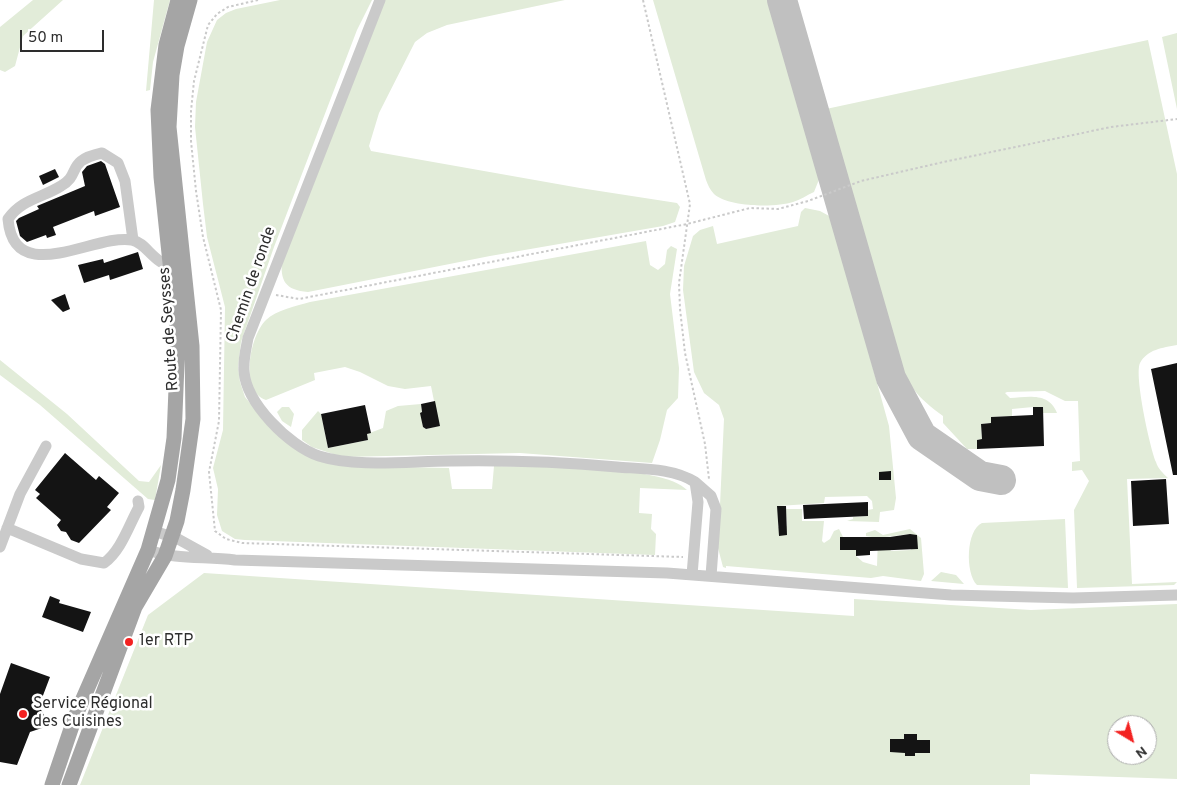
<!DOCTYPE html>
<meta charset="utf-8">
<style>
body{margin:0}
#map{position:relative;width:1177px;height:785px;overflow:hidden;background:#fff;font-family:Overpass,sans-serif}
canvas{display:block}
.north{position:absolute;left:1107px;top:715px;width:50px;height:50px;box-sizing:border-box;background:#fff;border:1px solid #ababab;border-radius:50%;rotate:143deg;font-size:14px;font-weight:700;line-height:20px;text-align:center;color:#2d2d2d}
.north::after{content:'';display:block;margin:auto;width:18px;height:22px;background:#f32221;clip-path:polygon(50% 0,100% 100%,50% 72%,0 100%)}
.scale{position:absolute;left:20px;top:30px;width:84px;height:22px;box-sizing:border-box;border:2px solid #2d2d2d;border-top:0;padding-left:6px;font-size:15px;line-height:18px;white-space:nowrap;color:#2d2d2d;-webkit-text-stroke:4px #fff;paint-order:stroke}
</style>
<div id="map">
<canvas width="1177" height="785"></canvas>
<div class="north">N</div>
<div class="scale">50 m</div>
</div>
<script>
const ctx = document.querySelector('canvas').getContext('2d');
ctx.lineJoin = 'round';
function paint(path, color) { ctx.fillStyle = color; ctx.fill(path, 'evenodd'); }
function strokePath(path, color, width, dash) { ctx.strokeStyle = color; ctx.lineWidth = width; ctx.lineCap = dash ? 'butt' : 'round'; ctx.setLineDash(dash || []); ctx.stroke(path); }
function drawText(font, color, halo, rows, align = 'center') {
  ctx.font = font + ' Overpass,sans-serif'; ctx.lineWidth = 5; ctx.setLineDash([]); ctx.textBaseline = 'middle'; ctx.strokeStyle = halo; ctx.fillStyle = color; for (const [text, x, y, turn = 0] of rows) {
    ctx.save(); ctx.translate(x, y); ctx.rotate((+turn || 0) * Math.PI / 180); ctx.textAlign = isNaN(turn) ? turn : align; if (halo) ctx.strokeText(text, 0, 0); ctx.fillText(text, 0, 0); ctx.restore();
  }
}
paint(new Path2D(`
 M 33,0 L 63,0 L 23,36 L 15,66 L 5,72 L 0,70 L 0,27 Z
 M 154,0 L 170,0 L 153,62 L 150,90 L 146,91 Z
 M 280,0 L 372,0 L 357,30 L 274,247 L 241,342 L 238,367 L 240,382 L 245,397 L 277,435 L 357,466 L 449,468 L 452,489 L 492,489 L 494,466 C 532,467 663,464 687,490 L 640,488 L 639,513 L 652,514 L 651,529 L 656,534 L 655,555 L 245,540 L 235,539 L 222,531 L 217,515 L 218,489 L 213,468 L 223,430 L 225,307 L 207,237 L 203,204 L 195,127 L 196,102 L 207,42 L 217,20 L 226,13 L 236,9 Z
 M 385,0 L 565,0 L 447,25 L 427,33 L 415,42 L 379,113 L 369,146 L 371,151 L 580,188 L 677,203 L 680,207 L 675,222 L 663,226 L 490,256 L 308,292 C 285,290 280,281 282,259 Z
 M 653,0 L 769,0 L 820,177 L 814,192 C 807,195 800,200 793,202 C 775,208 728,207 714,194 C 710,190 708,185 706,180 Z
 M 1177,33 L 1177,109 L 1162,37 Z
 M 1148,40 L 1177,174 L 1177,345 C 1162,348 1148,349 1140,363 C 1134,375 1150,448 1156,462 C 1158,469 1163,473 1168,478 L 1127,479 L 1132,584 L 1177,582 L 1174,585 L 1077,588 L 1074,510 L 1089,481 L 1082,470 L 1072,471 L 1072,462 L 1080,461 L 1078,401 L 1065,401 L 1045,391 L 1007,392 L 1005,393 L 1010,398 C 1028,397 1049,392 1057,413 L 1043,413 L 1033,407 L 1012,409 L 1012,416 L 991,417 L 991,423 L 981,424 L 982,439 L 977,440 L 977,449 L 967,449 L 943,423 L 943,416 C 917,397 908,386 898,357 L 826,109 Z
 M 805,208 L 820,211 L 831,217 L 889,426 L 896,498 L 894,510 L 880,512 L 879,522 L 847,521 L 853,519 L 853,517 L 868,516 L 868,510 L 873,509 L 872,501 L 867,496 L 825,497 L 824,503 L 778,506 L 778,527 L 787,526 L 786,509 L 802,509 L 802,521 L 824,521 L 822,541 L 824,543 L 830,539 L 834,531 L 839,529 L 843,537 L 840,538 L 840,550 L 856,550 L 856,556 L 863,562 L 877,566 L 878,538 L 866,536 L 866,533 L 875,530 L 883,535 L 910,529 L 921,538 L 924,574 L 921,581 L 883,576 L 871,578 L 726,566 L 726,568 L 723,567 L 718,548 L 724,419 L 719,405 L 704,393 L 694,372 L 683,290 L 684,266 L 693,236 L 700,230 L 713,226 L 717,244 L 798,226 L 801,212 ZM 910,534 L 911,550 L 891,551 L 885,537 Z
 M 646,241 L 650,265 L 658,270 L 665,264 L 667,250 L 671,246 L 677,249 L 670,294 L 679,368 L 678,398 L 667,410 L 660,440 L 652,463 L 520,453 L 342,457 L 312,447 L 302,440 L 302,430 L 318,411 L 321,414 L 328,448 L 368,440 L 367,434 L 383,428 L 386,411 L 398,406 L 421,404 L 423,427 L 426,429 L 439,426 L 431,386 L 405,389 L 388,386 L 360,372 L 345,367 L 314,373 L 315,380 L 266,400 C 239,391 250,335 266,320 C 276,310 297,306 310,302 Z
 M 0,360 L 67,414 L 139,481 L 149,482 L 161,465 L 155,500 L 148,499 L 40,405 L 0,375 Z
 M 282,407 L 289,407 L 294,414 L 291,427 L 282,421 L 277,412 Z
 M 1065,519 L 1068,588 L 977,585 C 965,573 966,530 982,523 Z
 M 941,572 L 956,575 L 964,584 L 931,581 Z
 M 204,573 L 854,616 L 854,599 L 1031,610 L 1177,604 L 1177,779 L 1030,774 L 1030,785 L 80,785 L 148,615 ZM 1117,725 L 1147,725 L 1147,755 L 1117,755 Z`), '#e2ecd9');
strokePath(new Path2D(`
 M 782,0 L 891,378 L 922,436 L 980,476 L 1001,480`), '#c0c0c0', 30);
paint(new Path2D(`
 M 101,161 L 105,164 L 120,207 L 95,216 L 94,211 L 53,227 L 56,235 L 47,238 L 46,235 L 27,242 L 20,236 L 16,221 L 19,218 L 39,209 L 37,206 L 85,186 L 82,172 L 87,166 Z
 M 55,169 L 59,177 L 43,185 L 39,176 Z
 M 138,252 L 143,269 L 110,280 L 109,275 L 84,283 L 78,265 L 103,259 L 104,263 Z
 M 65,294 L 70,309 L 63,312 L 51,300 Z
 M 1177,363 L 1177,475 L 1173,475 L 1151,369 Z
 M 435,401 L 440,426 L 426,429 L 423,427 L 420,413 L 422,412 L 421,404 Z
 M 365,405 L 371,433 L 367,434 L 368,440 L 328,448 L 321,414 Z
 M 1033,407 L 1043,407 L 1044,446 L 977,449 L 977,440 L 982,439 L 981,424 L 991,423 L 991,417 L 1033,415 Z
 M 65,453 L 96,480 L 99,476 L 119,493 L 107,507 L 111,510 L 79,543 L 71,540 L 66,532 L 61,531 L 57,525 L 61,520 L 36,498 L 40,494 L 35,490 Z
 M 891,471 L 891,480 L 879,480 L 879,472 Z
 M 1166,479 L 1169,524 L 1133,526 L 1131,481 Z
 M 868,502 L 868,516 L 804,519 L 803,505 Z
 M 777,506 L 786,506 L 787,535 L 779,536 Z
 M 910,534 L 917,535 L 918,549 L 870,551 L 870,555 L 856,556 L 856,550 L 840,550 L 840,537 L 890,537 Z
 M 50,596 L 60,600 L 59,603 L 91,612 L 83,632 L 42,617 Z
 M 11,663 L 50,677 L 39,706 L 46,719 L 42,728 L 30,732 L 17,765 L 0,762 L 0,694 Z
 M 904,734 L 917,734 L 917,740 L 930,740 L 930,753 L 915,753 L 915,756 L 905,756 L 905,753 L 890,752 L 890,739 L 904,739 Z`), '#141414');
strokePath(new Path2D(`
 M 258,0 L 228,7 L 217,14 L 208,25 L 194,81 L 191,111 L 191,141 L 196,191 L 203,237 L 221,310 L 219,421 L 209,472 L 215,531 L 226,539 L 242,543 L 683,557
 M 643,0 L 690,204 L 679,283 L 680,309 L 685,353 L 705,444 L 709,479
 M 276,295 L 299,299 L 687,224 L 750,208 L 778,209 L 808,201 L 861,181 L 939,163 L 1111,127 L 1177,119`), '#cacaca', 2, [2.5, 2.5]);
strokePath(new Path2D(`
 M 380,0 L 248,338 C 246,349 243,360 244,371 C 246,403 289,446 319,456 C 357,468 411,461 451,461 C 507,460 562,462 617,467 C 642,469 673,468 695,482
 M 133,240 L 125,181 L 118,163 L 102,153 C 65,161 82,174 61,186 C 42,198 22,199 8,219 C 14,289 95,233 132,240 C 147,243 153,264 176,268
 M 7,528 L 81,559 L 104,563 C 121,551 129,525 139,507 L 138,501
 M 154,531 L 178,539 L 207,555
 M 0,547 L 20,494 L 46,446
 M 148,550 C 176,560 206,556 235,560 L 667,573 L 951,595 L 1073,598 L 1177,595
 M 692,575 L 698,502 L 695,482 L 711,496 L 716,509 L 711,576`), '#cacaca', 11);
strokePath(new Path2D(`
 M 52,785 L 75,717 L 148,550 L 168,480 L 174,438 L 178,339 L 161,177 L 158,110 L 166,45 L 178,0
 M 69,785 L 135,607 L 165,556 L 177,521 L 183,490 L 193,419 L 192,346 L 169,127 L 172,75 L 177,46 L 190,0`), '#a5a5a5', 15);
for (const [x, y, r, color] of [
 [129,642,5,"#f32221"],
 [23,714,5,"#f32221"]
]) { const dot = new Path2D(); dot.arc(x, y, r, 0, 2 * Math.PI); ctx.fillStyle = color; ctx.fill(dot); strokePath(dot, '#fff', 2); }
drawText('16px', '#2d2d2d', '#fff', [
 ["Chemin de ronde",252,285,-71],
 ["Route de Seysses",170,329,-94]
]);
drawText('16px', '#2d2d2d', '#fff', [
 ["1er RTP",139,642],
 ["Service Régional",33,705],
 ["des Cuisines",33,723]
], 'left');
</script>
